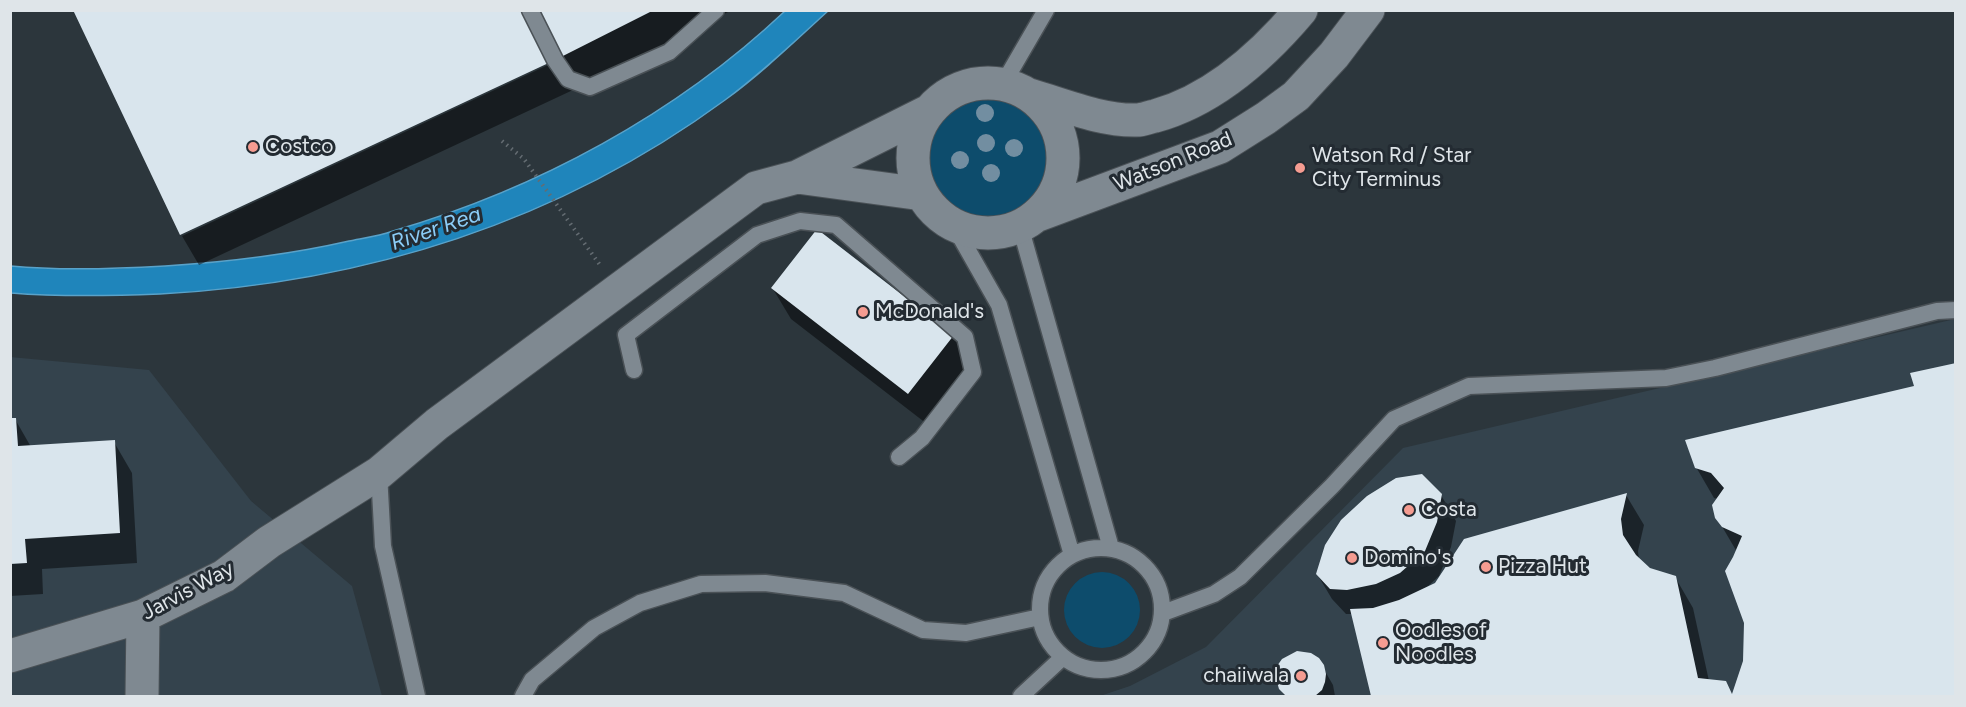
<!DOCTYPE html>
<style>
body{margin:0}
#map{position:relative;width:1966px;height:707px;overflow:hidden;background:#2c363c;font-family:Figtree,sans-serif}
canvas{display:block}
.frame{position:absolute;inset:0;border:12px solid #dfe5e9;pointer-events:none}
</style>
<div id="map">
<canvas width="1966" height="707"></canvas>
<div class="frame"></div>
</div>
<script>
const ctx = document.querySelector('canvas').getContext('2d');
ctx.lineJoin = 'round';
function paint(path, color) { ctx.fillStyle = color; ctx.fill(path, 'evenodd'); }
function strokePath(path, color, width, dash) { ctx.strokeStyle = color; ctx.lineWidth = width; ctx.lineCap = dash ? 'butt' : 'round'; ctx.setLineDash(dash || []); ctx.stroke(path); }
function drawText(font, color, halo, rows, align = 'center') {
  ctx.font = font + ' Figtree,sans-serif'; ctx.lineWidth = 6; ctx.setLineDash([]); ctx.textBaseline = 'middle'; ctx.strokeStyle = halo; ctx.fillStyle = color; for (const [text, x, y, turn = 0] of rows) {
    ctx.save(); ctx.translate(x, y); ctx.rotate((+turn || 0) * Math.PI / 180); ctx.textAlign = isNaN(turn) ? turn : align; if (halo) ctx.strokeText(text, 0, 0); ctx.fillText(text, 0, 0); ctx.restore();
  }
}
paint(new Path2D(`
 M 1955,319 L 1955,696 L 1100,696 L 1130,686 L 1206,647 L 1403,448 Z
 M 10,357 L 149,370 L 251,501 L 352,586 L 382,696 L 11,696 Z`), '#34434d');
paint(new Path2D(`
 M923 159a65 65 0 1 1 130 0a65 65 0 1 1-130 0Z
 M1064 610a38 38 0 1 1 76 0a38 38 0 1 1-76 0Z`), '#0d4c6c');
const water = new Path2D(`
 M 785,11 L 828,11 C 795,41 762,73 725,100 C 559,222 365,283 160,294 C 110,296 60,297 11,293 L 11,266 C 62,271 114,269 165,266 C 227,262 288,255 349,241 C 364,238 379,236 393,231 C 537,189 676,114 785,11 Z`);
paint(water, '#1f85bb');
strokePath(water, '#59a2c9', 1.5);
paint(new Path2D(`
 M 75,10 L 732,10 L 573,90 L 199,265 L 182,236 L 563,58 Z
 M 773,289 L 953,336 L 971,366 L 927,424 L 791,319 Z
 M 1956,364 L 1956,696 L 1733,696 L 1745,661 L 1745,623 L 1737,552 L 1717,518 L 1718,499 L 1714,498 L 1696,467 L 1916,387 Z
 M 15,419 L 31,447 L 114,442 L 132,473 L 137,563 L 42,569 L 43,594 L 10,596 L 10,420 Z
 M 1441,495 L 1456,521 L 1451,547 L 1439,576 L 1426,588 L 1626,495 L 1644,525 L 1638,551 L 1639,560 L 1649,570 L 1675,577 L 1693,608 L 1709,681 L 1725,683 L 1733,696 L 1372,696 L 1353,614 L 1346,614 L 1332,599 L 1317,574 Z
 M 1322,666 L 1333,685 L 1335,696 L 1285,696 L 1280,689 Z`), '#0007');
paint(new Path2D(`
 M 73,10 L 654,10 L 555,60 L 180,235 Z
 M 817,229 L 954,335 L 908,394 L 771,288 Z
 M 1956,363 L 1956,696 L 1371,696 L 1350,609 L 1373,608 L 1399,600 L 1435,583 L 1464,539 L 1627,493 L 1621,519 L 1623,535 L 1636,555 L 1650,568 L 1676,576 L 1698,678 L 1726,681 L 1732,694 L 1743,661 L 1744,623 L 1725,571 L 1733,557 L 1742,536 L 1722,527 L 1715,518 L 1712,505 L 1724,488 L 1711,473 L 1695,468 L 1685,440 L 1914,386 L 1910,373 Z
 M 10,418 L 16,418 L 18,446 L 115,440 L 120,533 L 25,539 L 27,563 L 10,564 Z
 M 1422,474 L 1442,494 L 1437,522 L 1425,551 L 1400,573 L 1376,584 L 1347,590 L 1330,589 L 1316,574 L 1325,545 L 1341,520 L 1367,496 L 1396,478 Z
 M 1297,651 L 1311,653 L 1319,658 L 1324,665 L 1326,674 L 1325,682 L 1322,690 L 1315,696 L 1286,696 L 1279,689 L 1275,675 L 1277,666 L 1282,659 Z`), '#d9e5ed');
const lane = new Path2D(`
 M 530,10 L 555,60 L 568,79 L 590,87 L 669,52 L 716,10
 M 1003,84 L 1046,10
 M 953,224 L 999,305 L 1072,555
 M 1020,226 L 1111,548
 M 634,370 L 626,335 L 757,235 L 800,221 L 836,225 L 965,337 L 973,372 L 922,438 L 899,457
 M 379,473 L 383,546 L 417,696
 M1040 609a61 61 0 1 1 122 0a61 61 0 1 1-122 0Z
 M 1163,613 L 1214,594 L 1240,577 L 1332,486 L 1394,419 L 1469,386 L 1666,378 L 1715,368 L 1937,311 L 1956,310
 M 523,696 L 532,680 L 594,628 L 640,603 L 701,584 L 765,583 L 844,593 L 923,630 L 966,633 L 1040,617
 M 1021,696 L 1062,658`);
const street = new Path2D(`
 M913 158a75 75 0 1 1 150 0a75 75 0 1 1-150 0Z
 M 1030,95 C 1064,105 1101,121 1137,120 C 1143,120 1149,117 1155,116 C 1213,100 1263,55 1301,10
 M 797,177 L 922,194
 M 1038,215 L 1220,147 L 1266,118 L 1296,96 L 1334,55 L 1368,10
 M 10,656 L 143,616 L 224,576 L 269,542 L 379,473 L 437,424 L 756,188 L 797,177 L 929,111
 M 142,696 L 143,616`);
strokePath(lane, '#4a5156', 19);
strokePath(street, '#4a5156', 35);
strokePath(new Path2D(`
 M 502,141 L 524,159 L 600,265`), '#646c72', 4, [1.5, 4.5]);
strokePath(lane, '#7f8991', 16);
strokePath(street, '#7f8991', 33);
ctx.fillStyle = '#728ea1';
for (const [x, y] of [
 [985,113],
 [986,143],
 [1014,148],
 [960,160],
 [991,173]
]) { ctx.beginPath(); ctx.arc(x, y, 9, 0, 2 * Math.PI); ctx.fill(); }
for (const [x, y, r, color] of [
 [253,147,6,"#f59c91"],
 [1300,168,6,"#f59c91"],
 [863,312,6,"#f59c91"],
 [1409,510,6,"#f59c91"],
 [1352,558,6,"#f59c91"],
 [1486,567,6,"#f59c91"],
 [1383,643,6,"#f59c91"],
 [1301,676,6,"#f59c91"]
]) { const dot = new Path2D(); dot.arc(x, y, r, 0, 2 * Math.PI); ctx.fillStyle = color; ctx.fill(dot); strokePath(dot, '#232b32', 2); }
drawText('21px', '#dfe5e9', '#232b32', [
 ["Costco",265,147],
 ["Watson Rd / Star",1312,156],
 ["City Terminus",1312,180],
 ["McDonald's",875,312],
 ["Costa",1421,510],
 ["Domino's",1364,558],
 ["Pizza Hut",1498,567],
 ["Oodles of",1395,631],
 ["Noodles",1395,655],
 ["chaiiwala",1289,676,"right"]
], 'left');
drawText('21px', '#dfe5e9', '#232b32', [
 ["Watson Road",1173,162,-22],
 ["Jarvis Way",188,591,-28]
]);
drawText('italic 22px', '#8bccf7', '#232b32', [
 ["River Rea",436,229,-19]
]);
</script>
